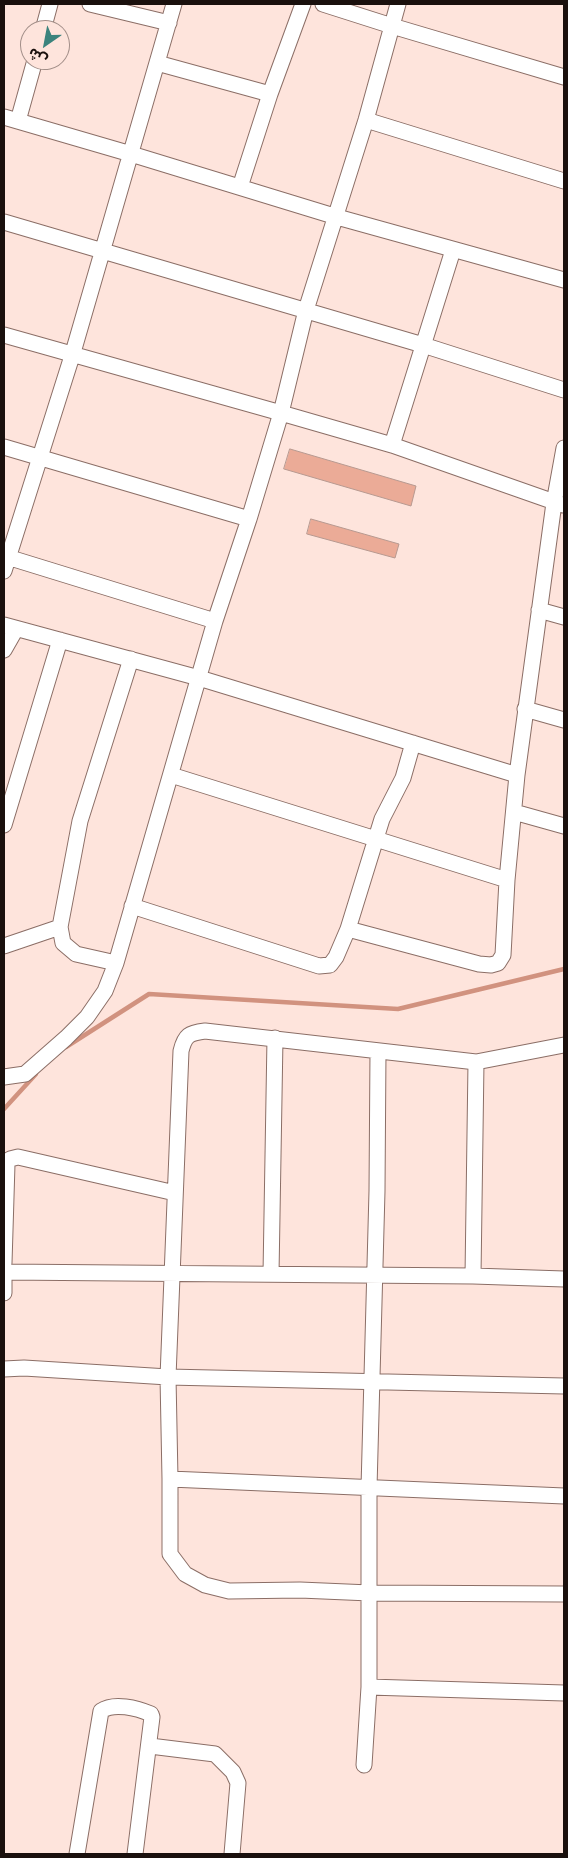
<!DOCTYPE html>
<meta charset="utf-8">
<style>
body{margin:0}
#map{position:relative;width:568px;height:1858px;overflow:hidden;background:#fee4dc;font-family:"Golos Text","Noto Sans Arabic",sans-serif}
canvas{display:block}
.frame{position:absolute;inset:0;border:5px solid #1a100d;pointer-events:none}
.north{position:absolute;left:20px;top:20px;width:50px;height:50px;box-sizing:border-box;background:#fee4dc;border:1px solid #a38f89;border-radius:50%;rotate:213deg;font-size:14px;font-weight:700;line-height:20px;text-align:center;color:#1a100d}
.north::after{content:'';display:block;margin:auto;width:18px;height:22px;background:#3c837d;clip-path:polygon(50% 0,100% 100%,50% 72%,0 100%)}
</style>
<div id="map">
<canvas width="568" height="1858"></canvas>
<div class="frame"></div>
<div class="north">ش</div>
</div>
<script>
const ctx = document.querySelector('canvas').getContext('2d');
ctx.lineJoin = 'round';
function strokePath(path, color, width, dash) { ctx.strokeStyle = color; ctx.lineWidth = width; ctx.lineCap = dash ? 'butt' : 'round'; ctx.setLineDash(dash || []); ctx.stroke(path); }
function paint(path, color) { ctx.fillStyle = color; ctx.fill(path, 'evenodd'); }
strokePath(new Path2D(`
 M 66,1047 L 149,994 L 398,1009 L 564,969
 M 4,1109 L 36,1074`), '#d1927f', 4.5);
const building = new Path2D(`
 M 290,449 L 416,486 L 411,506 L 284,469 Z
 M 311,519 L 399,544 L 395,558 L 307,534 Z`);
paint(building, '#ebab97');
strokePath(building, '#b79990', 1);
const minor = new Path2D(`
 M 90,4 L 169,23
 M 323,4 L 392,26 L 564,77
 M 43,30 L 50,4
 M 157,63 L 270,94
 M 4,117 L 131,154 L 337,217 L 564,280
 M 366,120 L 564,181
 M 18,121 L 35,60
 M 240,187 L 270,94 L 303,4
 M 4,222 L 423,345 L 564,390
 M 4,335 L 281,413 L 392,445 L 563,505
 M 392,445 L 453,250
 M 4,447 L 249,519
 M 4,556 L 215,621
 M 4,571 L 72,356 L 174,4
 M 539,610 L 564,617
 M 4,625 L 199,678 L 517,775
 M 4,650 L 16,629
 M 525,709 L 564,720
 M 171,775 L 507,880
 M 514,812 L 564,826
 M 4,825 L 60,640
 M 132,906 L 319,966 L 330,965 L 336,957 L 348,929 L 382,819 L 403,778 L 413,743
 M 348,929 L 479,964 L 491,965 L 498,963 L 503,955 L 507,880 L 517,775 L 554,503 L 564,448
 M 4,946 L 60,927
 M 116,963 L 76,954 L 63,943 L 60,927 L 80,821 L 131,659
 M 564,1045 L 476,1062 L 205,1031 C 189,1033 185,1035 181,1051 L 168,1377 L 170,1479 L 170,1554 L 185,1574 L 205,1585 L 229,1591 L 300,1590 L 370,1593 L 564,1594
 M 4,1077 L 25,1074 L 66,1038 L 87,1017 L 105,991 L 116,963 L 215,621 L 249,519 L 281,413 L 306,310 L 366,120 L 398,4
 M 4,1263 L 7,1164 L 10,1159 L 18,1157 L 175,1193
 M 4,1272 L 473,1276 L 564,1279
 M 271,1274 L 275,1038
 M 473,1276 L 476,1062
 M 4,1279 L 4,1293
 M 4,1369 L 24,1368 L 168,1377 L 564,1386
 M 170,1479 L 564,1496
 M 369,1687 L 564,1693
 M 150,1746 L 215,1754 L 233,1772 L 238,1783 L 232,1854
 M 364,1765 L 369,1687 L 369,1488 L 377,1191 L 378,1051
 M 77,1854 L 101,1711 C 114,1702 137,1708 151,1714 L 152,1717 L 135,1854`);
strokePath(minor, '#8b6e66', 17);
strokePath(minor, '#fff', 15);
</script>
